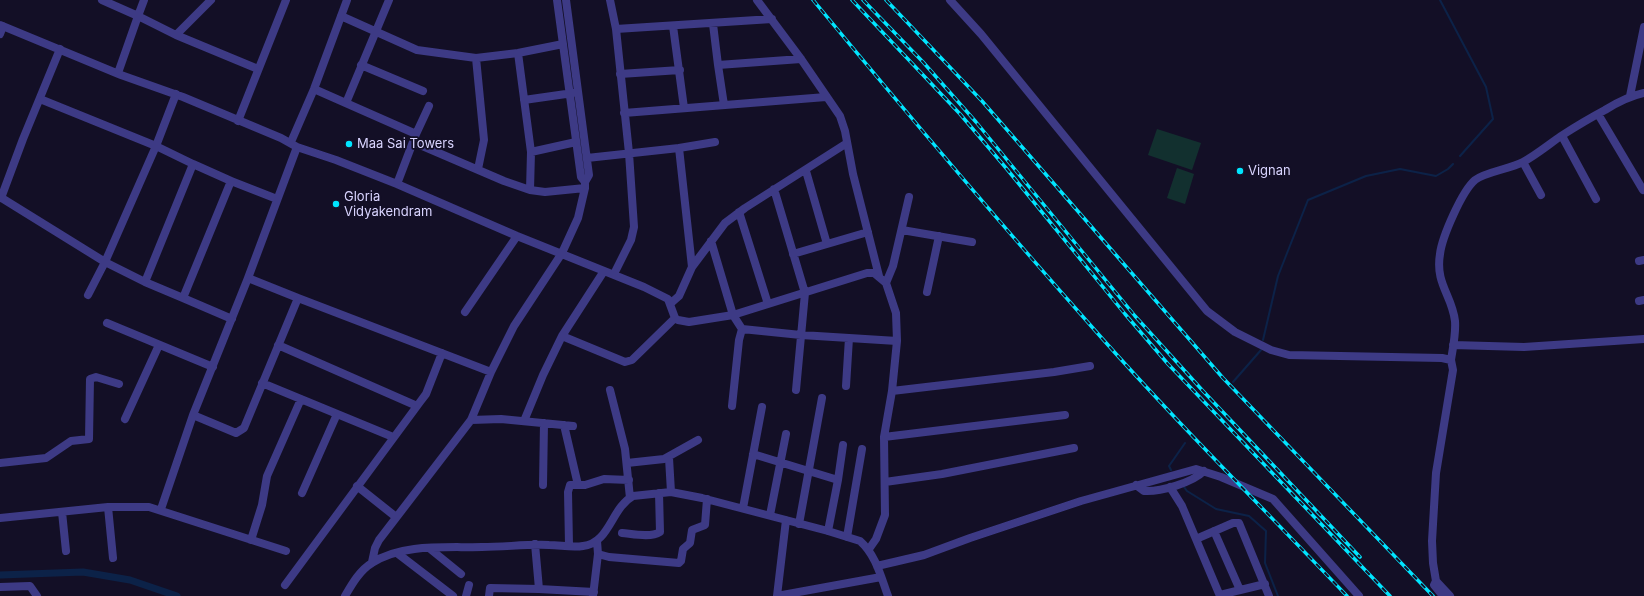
<!DOCTYPE html>
<style>
body{margin:0}
canvas{display:block;background:#130f26}
</style>
<canvas width="1644" height="596"></canvas>
<script>
const ctx = document.querySelector('canvas').getContext('2d');
ctx.lineJoin = 'round';
function paint(path, color) { ctx.fillStyle = color; ctx.fill(path, 'evenodd'); }
function strokePath(path, color, width, dash) { ctx.strokeStyle = color; ctx.lineWidth = width; ctx.lineCap = dash ? 'butt' : 'round'; ctx.setLineDash(dash || []); ctx.stroke(path); }
function drawText(font, color, halo, rows, align = 'center') {
  ctx.font = font + ' Inter,sans-serif'; ctx.lineWidth = 3.5; ctx.setLineDash([]); ctx.textBaseline = 'middle'; ctx.strokeStyle = halo; ctx.fillStyle = color; for (const [text, x, y, turn = 0] of rows) {
    ctx.save(); ctx.translate(x, y); ctx.rotate((+turn || 0) * Math.PI / 180); ctx.textAlign = isNaN(turn) ? turn : align; if (halo) ctx.strokeText(text, 0, 0); ctx.fillText(text, 0, 0); ctx.restore();
  }
}
paint(new Path2D(`
 M 1157,129 L 1201,143 L 1192,170 L 1148,155 Z
 M 1177,168 L 1194,174 L 1185,204 L 1167,198 Z`), '#12302f');
strokePath(new Path2D(`
 M 1440,0 L 1486,87 L 1493,119 L 1460,156
 M 1263,340 L 1278,276 L 1308,200 L 1366,176 L 1400,169 L 1436,176 L 1448,169 L 1453,164
 M 1233,382 L 1261,350
 M 1171,470 L 1169,466 L 1185,443
 M 1184,487 L 1187,491 L 1216,509 L 1249,516 L 1266,531 L 1265,563 L 1278,596`), '#0c2248', 2);
strokePath(new Path2D(`
 M 0,575 L 83,572 L 130,580 L 177,596`), '#0c2248', 7);
strokePath(new Path2D(`
 M 102,0 L 138,16 L 144,0
 M 566,0 L 589,175 L 585,182
 M 610,0 L 616,29 L 629,153 L 634,227 L 631,240 L 614,274
 M 757,0 L 801,59 L 840,116 L 845,131 L 853,174 L 879,276
 M 950,0 L 981,34 L 1207,311 L 1235,332 L 1271,350 L 1289,355 L 1442,358 L 1451,360 L 1453,370 L 1436,473 L 1432,541 L 1433,563 L 1436,581 L 1450,596
 M 341,16 L 417,50 L 476,58
 M 713,24 L 718,65 L 801,59
 M 0,25 L 121,75 L 183,97 L 281,138 L 297,147 L 336,160 L 397,184 L 517,236 L 644,287 L 668,299 L 675,318 L 678,320 L 689,322 L 733,315 L 867,273 L 874,273 L 886,283 L 896,313 L 897,341 L 892,391 L 884,437 L 885,515 L 876,539 L 869,549
 M 673,26 L 684,108
 M 616,29 L 772,19
 M 0,34 L 3,26
 M 176,35 L 211,0
 M 518,53 L 531,152 L 530,190
 M 361,65 L 423,91
 M 718,65 L 724,105
 M 118,73 L 138,16 L 176,35 L 258,69
 M 620,74 L 680,70
 M 314,89 L 416,134 L 397,184
 M 1630,96 L 1644,27
 M 40,99 L 156,146 L 193,164 L 145,282 L 105,262 L 88,295
 M 524,100 L 573,93
 M 346,103 L 389,0
 M 624,113 L 826,97
 M 1598,114 L 1643,190
 M 238,121 L 286,0
 M 416,134 L 429,106
 M 1562,136 L 1596,199
 M 291,142 L 314,89 L 347,0
 M 413,142 L 504,181 L 530,190 L 545,192 L 585,188
 M 679,148 L 715,142
 M 531,152 L 576,142
 M 587,158 L 679,148 L 692,267
 M 1523,162 L 1541,195
 M 478,169 L 484,140 L 476,58 L 518,53 L 563,44
 M 806,171 L 827,244
 M 231,181 L 277,199
 M 774,189 L 805,293 L 796,390
 M 0,197 L 105,262 L 156,146 L 176,94
 M 1,198 L 23,139 L 60,49
 M 739,212 L 768,304
 M 902,230 L 972,242
 M 711,241 L 733,315 L 742,329 L 801,335 L 897,341
 M 793,254 L 868,232
 M 1639,261 L 1644,260
 M 248,278 L 297,147
 M 145,282 L 183,298 L 231,181 L 193,164
 M 886,283 L 893,266 L 909,197
 M 927,292 L 939,236
 M 183,298 L 232,319
 M 1639,301 L 1644,300
 M 671,303 L 679,296 L 692,267 L 725,223 L 745,208 L 847,143
 M 465,312 L 517,236
 M 107,323 L 213,367
 M 562,336 L 625,362 L 632,360 L 675,318
 M 278,345 L 417,406
 M 1453,345 L 1524,347 L 1644,339
 M 1451,360 C 1453,347 1456,334 1455,321 C 1452,295 1435,284 1440,254 C 1442,237 1462,191 1475,180 C 1485,172 1510,169 1523,162 C 1536,155 1548,145 1561,136 C 1575,127 1590,118 1605,110 C 1618,102 1630,96 1644,93
 M 262,383 L 393,437
 M 846,386 L 849,338
 M 610,390 L 625,449 L 630,498
 M 892,391 L 1054,372 L 1090,366
 M 732,406 L 739,340 L 742,329
 M 193,415 L 248,278 L 298,298
 M 125,419 L 159,345
 M 471,420 L 501,419 L 573,426
 M 524,421 L 543,375 L 562,336 L 604,271
 M 564,425 L 578,485
 M 884,437 L 1065,415
 M 753,454 L 838,480 L 828,531
 M 669,458 L 671,492
 M 0,463 L 46,458 L 71,441 L 89,439 L 90,379 L 96,377 L 119,384
 M 627,463 L 664,459 L 698,440
 M 838,480 L 843,445
 M 885,482 L 942,474 L 1074,448
 M 543,485 L 544,423
 M 1136,485 L 1144,491 C 1160,492 1192,483 1204,471
 M 357,486 L 396,517
 M 1170,487 L 1182,506 L 1220,596
 M 302,493 L 337,414
 M 108,507 L 113,558
 M 743,508 L 762,407
 M 161,509 L 193,415 L 236,433 L 244,428 L 298,298 L 491,372
 M 62,512 L 66,551
 M 770,515 L 786,434
 M 0,518 L 108,507 L 149,507 L 286,551
 M 786,520 L 777,596 L 881,577
 M 799,524 L 822,398
 M 1214,531 L 1240,590
 M 622,533 C 633,534 651,538 660,532 L 659,493
 M 847,537 L 862,449
 M 1196,539 L 1233,523 L 1239,523 L 1269,596
 M 251,540 L 262,505 L 267,476 L 301,399
 M 569,545 L 568,492 L 570,485 L 585,485 L 604,479 L 629,480
 M 429,548 L 461,574
 M 397,553 L 453,596
 M 598,554 L 609,557 L 679,563 L 681,561 L 683,549 L 690,543 L 692,530 L 705,525 L 707,499
 M 372,562 L 375,548 L 379,540 L 471,420 L 491,372 L 514,326 L 562,253 L 578,218 L 585,188 L 585,182 L 581,177 L 557,0
 M 877,566 L 924,555 L 970,538 L 1081,501 L 1196,469 L 1221,477 L 1273,499 L 1359,596
 M 1436,581 L 1434,585 L 1443,596
 M 285,585 L 420,402 L 426,394 L 442,353
 M 0,587 L 30,586 L 37,596
 M 539,589 L 594,592
 M 1220,595 L 1265,584
 M 345,596 C 352,584 360,570 372,563 C 402,543 448,548 482,547 C 505,547 527,544 549,545 C 560,545 572,548 583,546 C 610,543 611,508 633,496 L 671,492 L 702,498 L 828,531 L 860,541 C 876,555 881,577 888,596
 M 466,596 L 469,585
 M 489,596 L 490,588 L 539,589 L 535,544
 M 593,596 L 598,554 L 597,541`), '#3d3a85', 8);
const rail = new Path2D(`
 M 813,0 C 904,110 997,220 1092,327 C 1174,420 1262,507 1347,596
 M 852,0 L 960,114 L 1006,168 L 1125,314 L 1168,364 L 1390,596
 M 863,0 L 923,62 L 976,122 L 1135,316 L 1203,391 L 1360,557
 M 886,0 L 982,101 L 1223,378 L 1433,596`);
strokePath(rail, '#00e5ff', 3.5);
strokePath(rail, '#130f26', 2, [6]);
for (const [x, y, r, color] of [
 [349,144,4,"#00e5ff"],
 [1240,171,4,"#00e5ff"],
 [336,204,4,"#00e5ff"]
]) { const dot = new Path2D(); dot.arc(x, y, r, 0, 2 * Math.PI); ctx.fillStyle = color; ctx.fill(dot); strokePath(dot, '#130f26', 1.5); }
drawText('13px', '#d9d4ff', '#130f26', [
 ["Maa Sai Towers",357,144],
 ["Vignan",1248,171],
 ["Gloria",344,197],
 ["Vidyakendram",344,212]
], 'left');
</script>
